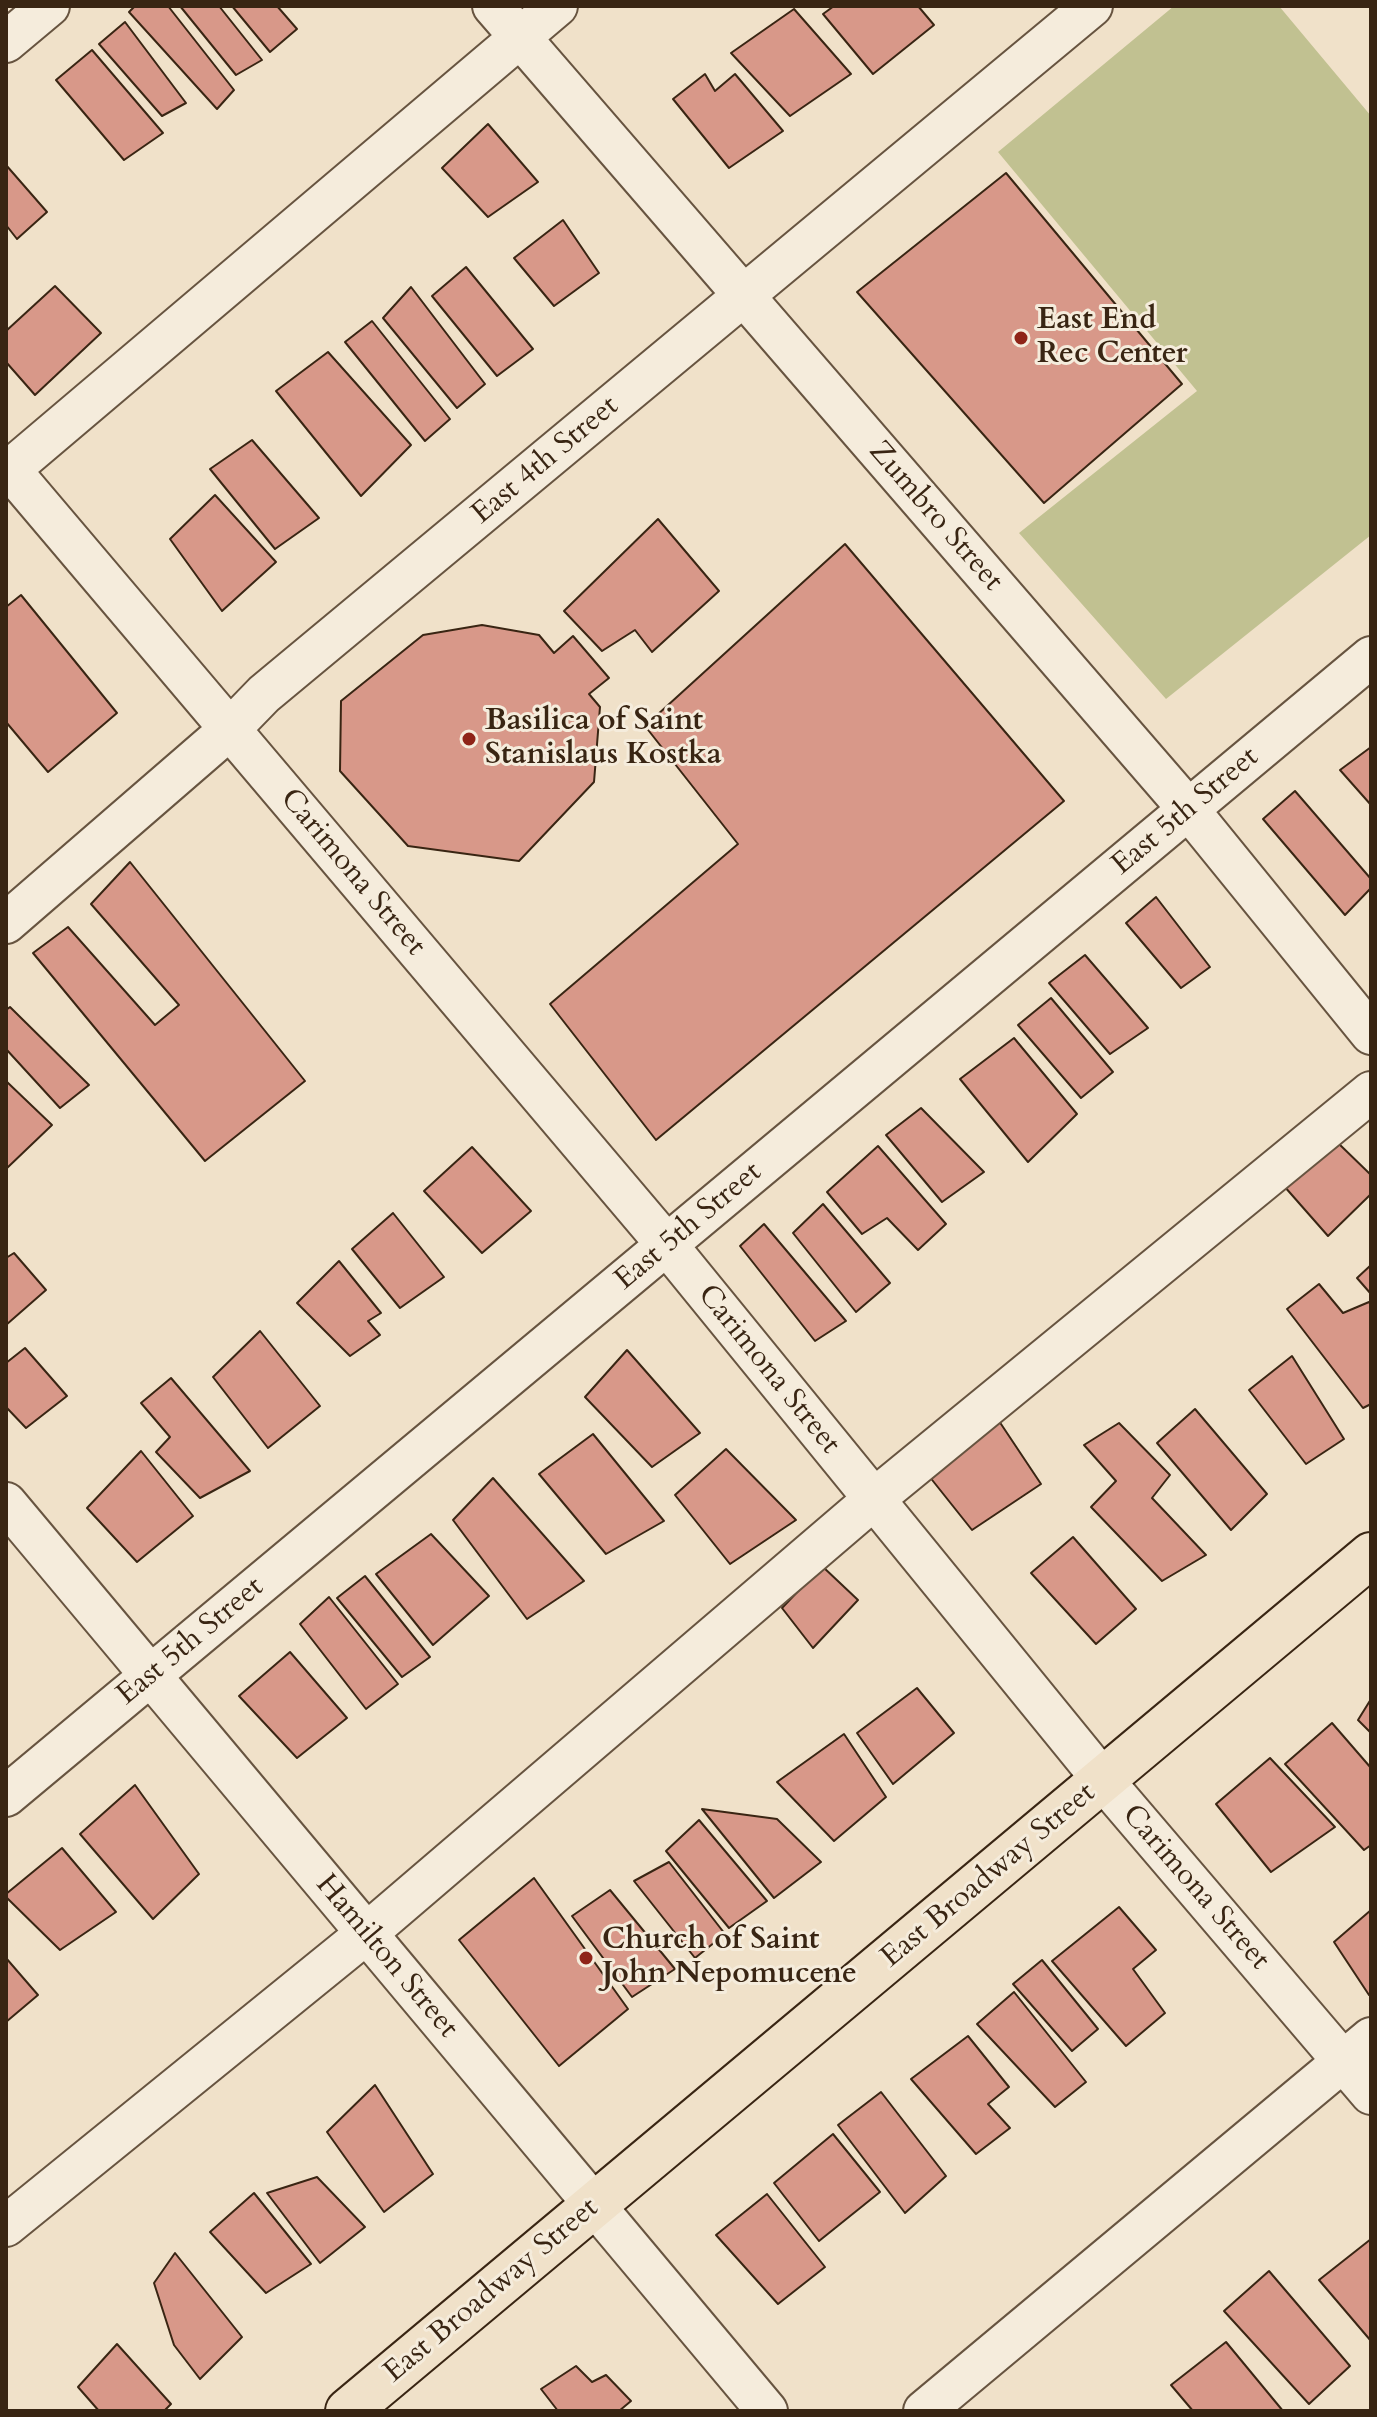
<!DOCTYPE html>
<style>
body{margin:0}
#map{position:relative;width:1377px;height:2417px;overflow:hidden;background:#f0e1c9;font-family:Cardo,serif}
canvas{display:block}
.frame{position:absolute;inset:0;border:8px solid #392513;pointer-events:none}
</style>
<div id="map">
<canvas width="1377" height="2417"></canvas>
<div class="frame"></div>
</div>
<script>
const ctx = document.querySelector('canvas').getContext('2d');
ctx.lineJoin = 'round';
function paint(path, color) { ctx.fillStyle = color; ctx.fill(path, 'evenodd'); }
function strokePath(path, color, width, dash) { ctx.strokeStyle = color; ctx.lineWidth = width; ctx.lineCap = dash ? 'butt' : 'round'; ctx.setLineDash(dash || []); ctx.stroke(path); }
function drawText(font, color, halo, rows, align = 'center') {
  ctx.font = font + ' Cardo,serif'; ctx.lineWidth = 6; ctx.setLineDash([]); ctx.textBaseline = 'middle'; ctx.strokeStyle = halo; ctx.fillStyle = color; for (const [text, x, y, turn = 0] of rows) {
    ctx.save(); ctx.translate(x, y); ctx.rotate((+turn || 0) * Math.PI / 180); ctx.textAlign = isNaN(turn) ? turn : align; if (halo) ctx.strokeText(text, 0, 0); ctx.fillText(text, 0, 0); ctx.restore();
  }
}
paint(new Path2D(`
 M 1174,6 L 1279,6 L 1371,116 L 1371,535 L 1166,699 L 1019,533 L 1197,391 L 998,152 Z`), '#c1c191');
const building = new Path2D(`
 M 135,6 L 168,6 L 234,90 L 217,109 L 129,12 Z
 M 180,6 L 219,6 L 262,60 L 236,75 Z
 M 232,6 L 277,6 L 297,29 L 270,52 Z
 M 834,6 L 918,6 L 934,25 L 873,74 L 823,14 Z
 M 794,9 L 851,74 L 790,116 L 731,53 Z
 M 125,22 L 186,103 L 162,116 L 99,44 Z
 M 92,50 L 163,133 L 124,160 L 56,80 Z
 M 705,74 L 715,91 L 735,74 L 783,131 L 729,168 L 673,99 Z
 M 488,124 L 538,182 L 488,217 L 442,168 Z
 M 6,165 L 47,212 L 17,239 L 6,225 Z
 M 1006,173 L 1182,384 L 1044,503 L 857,292 Z
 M 563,220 L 599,273 L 554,306 L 514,258 Z
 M 466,267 L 533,349 L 497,376 L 432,296 Z
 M 55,286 L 101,333 L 35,395 L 6,362 L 6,331 Z
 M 411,287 L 485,384 L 457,408 L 383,318 Z
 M 372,321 L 450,419 L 425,441 L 345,342 Z
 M 328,352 L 411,445 L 361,496 L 276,391 Z
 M 252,440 L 319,518 L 275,549 L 210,469 Z
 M 215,495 L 276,562 L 222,611 L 170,539 Z
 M 658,519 L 719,591 L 652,652 L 635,630 L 602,651 L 564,611 Z
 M 845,544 L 1064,801 L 656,1140 L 550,1004 L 738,844 L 645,726 Z
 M 21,595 L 117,713 L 48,772 L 6,722 L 6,607 Z
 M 482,625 L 539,635 L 554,653 L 573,636 L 609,678 L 589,694 L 600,707 L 594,782 L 519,861 L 408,846 L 340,771 L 341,701 L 423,635 Z
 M 1371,747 L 1371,805 L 1340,770 Z
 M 1295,791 L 1371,879 L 1371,888 L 1345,915 L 1263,819 Z
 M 130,862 L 305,1081 L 205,1161 L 33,953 L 68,927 L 155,1025 L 179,1005 L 91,904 Z
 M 1156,897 L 1210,967 L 1181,988 L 1126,923 Z
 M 1085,955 L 1148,1028 L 1110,1054 L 1049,983 Z
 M 1051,998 L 1113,1072 L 1081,1098 L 1018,1025 Z
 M 10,1007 L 89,1085 L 60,1108 L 6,1049 L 6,1010 Z
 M 1014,1038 L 1077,1114 L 1028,1162 L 960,1079 Z
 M 6,1081 L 52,1125 L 6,1169 Z
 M 921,1108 L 984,1172 L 942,1202 L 886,1135 Z
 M 1337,1142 L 1371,1175 L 1371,1194 L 1328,1236 L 1284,1186 Z
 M 878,1146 L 946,1224 L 918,1250 L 887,1218 L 862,1234 L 827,1192 Z
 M 472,1147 L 531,1211 L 482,1253 L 424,1191 Z
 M 823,1204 L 890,1283 L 856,1312 L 793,1233 Z
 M 393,1213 L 444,1277 L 400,1308 L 352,1249 Z
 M 764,1224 L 846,1321 L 815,1341 L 740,1246 Z
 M 14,1253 L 46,1290 L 6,1325 L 6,1258 Z
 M 339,1261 L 381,1313 L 368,1321 L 380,1335 L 350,1356 L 297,1303 Z
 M 1371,1265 L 1371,1294 L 1357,1278 Z
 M 1319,1284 L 1343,1313 L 1369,1302 L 1371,1304 L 1371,1404 L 1363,1408 L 1287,1309 Z
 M 260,1331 L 320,1406 L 268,1448 L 213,1377 Z
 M 25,1348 L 67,1396 L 26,1428 L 6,1407 L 6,1363 Z
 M 627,1350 L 700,1433 L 652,1467 L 585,1397 Z
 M 1292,1356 L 1344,1439 L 1306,1464 L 1249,1390 Z
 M 171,1378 L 250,1471 L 200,1498 L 156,1452 L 170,1437 L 141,1403 Z
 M 1195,1409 L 1267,1494 L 1231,1530 L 1157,1443 Z
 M 995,1415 L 1041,1484 L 972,1530 L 925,1471 Z
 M 1119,1423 L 1170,1475 L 1152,1498 L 1206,1555 L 1162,1581 L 1091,1507 L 1116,1481 L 1084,1445 Z
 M 593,1434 L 664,1521 L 606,1554 L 539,1474 Z
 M 726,1449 L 796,1520 L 730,1564 L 675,1495 Z
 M 141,1451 L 193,1516 L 137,1562 L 87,1508 Z
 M 493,1478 L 584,1581 L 527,1619 L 453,1520 Z
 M 431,1534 L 489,1596 L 433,1645 L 376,1574 Z
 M 1073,1537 L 1136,1609 L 1096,1644 L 1031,1573 Z
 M 822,1566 L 858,1600 L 813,1648 L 782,1608 Z
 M 365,1576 L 430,1657 L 402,1677 L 337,1598 Z
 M 329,1597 L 398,1684 L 366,1709 L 300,1624 Z
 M 290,1652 L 347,1718 L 297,1758 L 239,1696 Z
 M 917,1688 L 954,1733 L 893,1784 L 857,1733 Z
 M 1371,1699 L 1371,1733 L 1358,1720 Z
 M 1332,1723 L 1371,1768 L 1371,1845 L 1364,1850 L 1285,1764 Z
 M 844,1734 L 886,1797 L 834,1841 L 777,1782 Z
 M 1270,1758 L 1335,1827 L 1271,1872 L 1216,1804 Z
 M 135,1785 L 199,1874 L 153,1919 L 80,1834 Z
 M 702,1809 L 777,1819 L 821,1862 L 774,1898 Z
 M 699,1820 L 767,1901 L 729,1928 L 666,1851 Z
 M 62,1848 L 116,1912 L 60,1950 L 6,1897 L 6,1894 Z
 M 669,1862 L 725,1934 L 695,1958 L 634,1881 Z
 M 534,1878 L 628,2009 L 559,2066 L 459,1940 Z
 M 610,1890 L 675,1969 L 632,1997 L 572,1916 Z
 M 1119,1907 L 1156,1950 L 1133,1969 L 1165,2013 L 1126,2046 L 1052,1961 Z
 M 1371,1910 L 1371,1993 L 1369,1995 L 1334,1942 Z
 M 6,1958 L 38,1995 L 6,2022 Z
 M 1042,1960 L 1098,2029 L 1072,2051 L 1013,1984 Z
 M 1014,1992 L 1086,2082 L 1055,2107 L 977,2024 Z
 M 968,2036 L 1009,2087 L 988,2104 L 1010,2128 L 976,2154 L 911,2079 Z
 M 375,2085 L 433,2174 L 384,2212 L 327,2132 Z
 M 881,2092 L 946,2176 L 905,2213 L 838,2125 Z
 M 833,2134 L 880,2192 L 819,2241 L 774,2183 Z
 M 317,2177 L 365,2227 L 320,2263 L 267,2193 Z
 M 254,2193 L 311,2264 L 266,2293 L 210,2232 Z
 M 767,2194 L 825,2267 L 778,2304 L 716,2235 Z
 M 1371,2239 L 1371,2341 L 1319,2280 Z
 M 175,2253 L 242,2337 L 200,2379 L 174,2345 L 154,2283 Z
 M 1269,2271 L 1350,2366 L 1309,2404 L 1224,2311 Z
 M 1226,2342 L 1283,2411 L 1193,2411 L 1171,2385 Z
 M 117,2344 L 171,2404 L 164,2411 L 99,2411 L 78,2387 Z
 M 576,2366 L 592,2382 L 606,2375 L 631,2401 L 619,2411 L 558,2411 L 541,2389 Z`);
paint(building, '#d89889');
strokePath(building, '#392513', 2);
const minor = new Path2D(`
 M 493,6 L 1189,810 L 1371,1034
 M 6,42 L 49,6
 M 6,465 L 667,1245 L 1103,1780 L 1371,2094
 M 6,473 L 557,6
 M 6,923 L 230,729 L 264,694 L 1092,6
 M 6,1503 L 767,2411
 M 6,1796 L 1371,657
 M 6,2226 L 367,1933 L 874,1499 L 1371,1092
 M 924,2411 L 1371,2038`);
const major = new Path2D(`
 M 348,2411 L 1371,1555`);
strokePath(minor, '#675440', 44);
strokePath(major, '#392513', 48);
strokePath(minor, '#f5ecdc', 40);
strokePath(major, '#f0e1c9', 44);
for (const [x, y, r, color] of [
 [1021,338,8,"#8f2418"],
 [469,739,8,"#8f2418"],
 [586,1958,8,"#8f2418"]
]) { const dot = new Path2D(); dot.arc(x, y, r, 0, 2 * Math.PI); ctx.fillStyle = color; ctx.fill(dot); strokePath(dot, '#f5ecdc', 3); }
drawText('bold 30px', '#392513', '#f5ecdc', [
 ["East End",1037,321],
 ["Rec Center",1037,355],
 ["Basilica of Saint",485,722],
 ["Stanislaus Kostka",485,756],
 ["Church of Saint",602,1941],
 ["John Nepomucene",602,1975]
], 'left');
drawText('30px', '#392513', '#f5ecdc', [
 ["East 4th Street",546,461,-40],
 ["Zumbro Street",935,517,49],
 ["East 5th Street",1186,812,-40],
 ["Carimona Street",352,873,50],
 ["East 5th Street",689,1227,-40],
 ["Carimona Street",768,1370,51],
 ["East 5th Street",191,1642,-40],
 ["East Broadway Street",989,1876,-40],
 ["Carimona Street",1195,1888,49],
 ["Hamilton Street",386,1957,50],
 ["East Broadway Street",492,2291,-40]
]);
</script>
